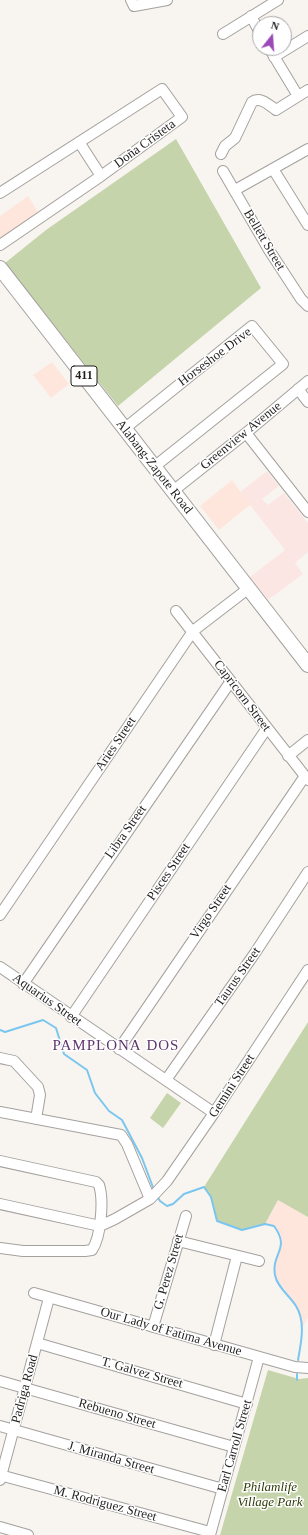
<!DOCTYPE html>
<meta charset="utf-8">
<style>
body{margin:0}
#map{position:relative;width:308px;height:1535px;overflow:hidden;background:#f8f5f1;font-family:"Times New Roman",serif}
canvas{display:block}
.north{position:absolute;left:252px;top:16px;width:40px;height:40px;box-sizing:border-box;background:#fff;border:1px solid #a6a5a5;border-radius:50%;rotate:17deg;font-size:11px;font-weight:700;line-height:16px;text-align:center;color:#201f1e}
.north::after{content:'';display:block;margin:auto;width:14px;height:18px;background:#9c49b8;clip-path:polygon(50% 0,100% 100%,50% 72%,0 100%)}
</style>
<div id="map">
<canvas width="308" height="1535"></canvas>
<div class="north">N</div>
</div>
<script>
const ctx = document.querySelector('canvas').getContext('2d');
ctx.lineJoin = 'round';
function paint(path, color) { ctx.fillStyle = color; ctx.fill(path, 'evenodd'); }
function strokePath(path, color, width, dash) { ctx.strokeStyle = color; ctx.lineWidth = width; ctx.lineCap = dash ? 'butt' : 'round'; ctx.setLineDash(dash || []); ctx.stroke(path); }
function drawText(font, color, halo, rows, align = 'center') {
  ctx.font = font + ' "Times New Roman",serif'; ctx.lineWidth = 3; ctx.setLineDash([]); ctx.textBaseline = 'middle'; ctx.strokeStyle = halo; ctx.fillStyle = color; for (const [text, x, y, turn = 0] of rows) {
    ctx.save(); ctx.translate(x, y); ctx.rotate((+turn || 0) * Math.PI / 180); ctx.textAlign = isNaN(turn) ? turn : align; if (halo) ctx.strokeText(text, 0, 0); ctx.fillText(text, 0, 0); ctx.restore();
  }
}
paint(new Path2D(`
 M 28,196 L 38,212 L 0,239 L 0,216 Z
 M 52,362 L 69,384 L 51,398 L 33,375 Z
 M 232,480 L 250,505 L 219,530 L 200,506 Z
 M 308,1146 L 308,1318 L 302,1328 L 297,1307 L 275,1276 L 275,1261 L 282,1243 L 281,1235 L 274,1226 L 265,1224 Z`), '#fee6dd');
paint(new Path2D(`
 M 267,471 L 279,486 L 262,499 L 268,505 L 284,493 L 308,523 L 308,552 L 295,563 L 303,574 L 268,600 L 250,577 L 285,550 L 240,492 Z`), '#fce6e3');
paint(new Path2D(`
 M 176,139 L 261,288 L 118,406 L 5,263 L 46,230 Z
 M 308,1022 L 308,1217 L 278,1200 L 265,1224 L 242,1230 L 217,1221 L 211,1198 L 204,1187 Z
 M 167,1093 L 181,1103 L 163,1128 L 150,1118 Z
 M 268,1370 L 299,1379 L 308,1378 L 308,1535 L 220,1535 Z`), '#c5d4aa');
strokePath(new Path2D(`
 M 0,1030 L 5,1032 L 43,1020 L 56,1028 L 64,1054 L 87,1070 L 95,1093 L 109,1111 L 122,1120 L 142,1158 L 154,1190
 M 157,1196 L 160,1201 L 167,1206 L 173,1204 L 184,1194 L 204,1187 L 211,1197 L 217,1221 L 242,1230 L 265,1224 L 274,1226 C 291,1249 271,1253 275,1275 C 277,1287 290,1296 296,1306 C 306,1322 301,1343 298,1360
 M 297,1374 L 297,1380`), '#7ac6ef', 2);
const minor = new Path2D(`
 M 131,0 L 134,6 L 167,0
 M 251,16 L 260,33
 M 223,34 L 278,0
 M 269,48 L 298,96
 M 274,57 L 308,36
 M 79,142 L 101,176
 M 221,154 L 225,146 L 235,138 L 252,102 C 260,96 269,105 276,110 L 308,90
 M 273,169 L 308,225
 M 223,171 L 269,250 L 301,299 L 308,306
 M 235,190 L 308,149
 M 0,193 L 162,89 L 182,117 L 101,176 L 0,245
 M 298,389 L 308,402
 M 124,429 L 252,326 L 283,364 L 154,467
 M 246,433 L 308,512
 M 173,491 L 246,433 L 308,381
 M 176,611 L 308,780
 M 288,756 L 308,740
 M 0,915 L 193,631 L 249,588
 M 0,967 L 214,1113
 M 23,984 L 231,681
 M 71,1017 L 267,728
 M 119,1049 L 305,776
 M 0,1058 L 14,1061 L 38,1087 L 40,1095 L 36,1119
 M 166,1080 L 255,953 L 308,872
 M 0,1112 L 121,1135 L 127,1144 L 150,1199
 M 0,1161 L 96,1182 L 99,1185 C 104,1200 101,1237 92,1250 L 85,1251 L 23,1251 L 0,1248
 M 0,1204 L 100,1226 L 115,1219 L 150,1199 L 167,1181 L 214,1113 L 308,970
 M 178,1241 L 259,1261
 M 34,1293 L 295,1367 L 308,1368
 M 153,1327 L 186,1216
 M 37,1343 L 247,1404
 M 214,1345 L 237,1256
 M 0,1381 L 234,1447
 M 0,1426 L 223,1489
 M 0,1475 L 210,1532
 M 0,1480 L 49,1298
 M 0,1527 L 28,1535
 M 210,1535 L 259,1357`);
const highway = new Path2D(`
 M 0,268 L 308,665`);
strokePath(minor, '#a4a19e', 12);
strokePath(highway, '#a4a19e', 16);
strokePath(minor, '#fff', 10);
strokePath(highway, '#fff', 14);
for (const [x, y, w] of [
 [84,376,26]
]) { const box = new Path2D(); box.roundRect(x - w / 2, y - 10, w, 20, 3); ctx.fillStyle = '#fff'; ctx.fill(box); strokePath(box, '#201f1e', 1); }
drawText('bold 12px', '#201f1e', null, [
 ["411",84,376]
]);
drawText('13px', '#201f1e', '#fff', [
 ["Doña Cristeta",145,144,-36],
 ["Bellett Street",264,240,59],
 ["Horseshoe Drive",215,357,-37],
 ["Greenview Avenue",241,436,-39],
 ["Alabang-Zapote Road",154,467,52],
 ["Capricorn Street",242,696,53],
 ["Aries Street",116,744,-56],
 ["Libra Street",126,832,-55],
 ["Pisces Street",169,872,-56],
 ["Virgo Street",211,912,-56],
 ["Taurus Street",238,977,-55],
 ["Aquarius Street",47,1000,35],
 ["Gemini Street",232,1086,-57],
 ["G. Perez Street",169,1272,-74],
 ["Our Lady of Fatima Avenue",171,1332,16],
 ["T. Galvez Street",142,1373,16],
 ["Padriga Road",25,1389,-75],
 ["Rebueno Street",117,1414,16],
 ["Earl Carroll Street",235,1446,-74],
 ["J. Miranda Street",111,1458,16],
 ["M. Rodriguez Street",105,1504,15]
]);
drawText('italic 13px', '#2d3b07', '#fff', [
 ["Philamlife",270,1488],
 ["Village Park",270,1503]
]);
ctx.letterSpacing = '1px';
drawText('15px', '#5e366d', '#fff', [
 ["PAMPLONA DOS",116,1046]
]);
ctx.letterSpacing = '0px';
</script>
